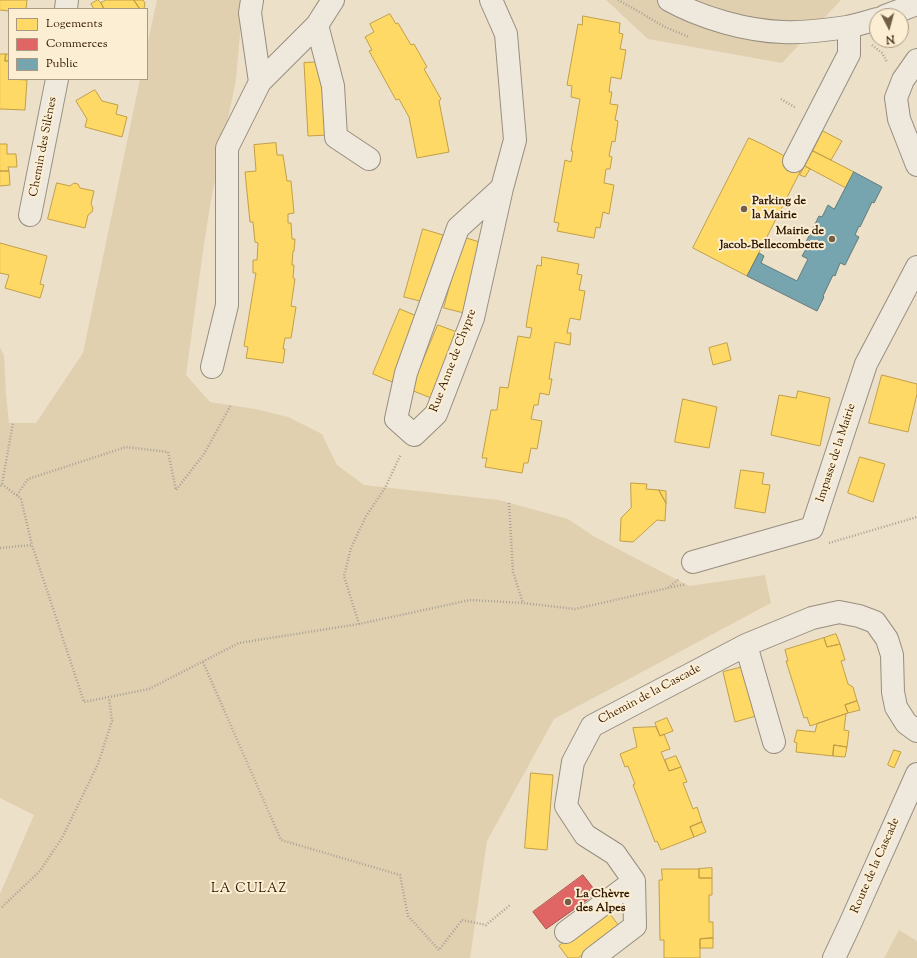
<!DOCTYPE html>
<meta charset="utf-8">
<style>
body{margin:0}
#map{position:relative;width:917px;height:958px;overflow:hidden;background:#ece0c9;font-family:"Sorts Mill Goudy",serif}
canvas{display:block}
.legend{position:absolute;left:8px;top:8px;width:140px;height:72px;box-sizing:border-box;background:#fceed3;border:1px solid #ab997f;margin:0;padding:5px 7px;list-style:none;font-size:12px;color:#311900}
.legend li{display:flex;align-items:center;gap:8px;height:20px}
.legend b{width:20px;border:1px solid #ab997f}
.north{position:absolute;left:869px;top:8px;width:40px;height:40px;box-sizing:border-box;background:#fceed3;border:1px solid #ab997f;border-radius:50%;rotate:174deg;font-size:11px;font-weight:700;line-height:16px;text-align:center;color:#311900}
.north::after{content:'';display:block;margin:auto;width:14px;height:18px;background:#725f46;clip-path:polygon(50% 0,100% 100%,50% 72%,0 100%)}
</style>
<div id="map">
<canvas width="917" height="958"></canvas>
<ul class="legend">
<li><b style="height:11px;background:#ffd966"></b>Logements</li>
<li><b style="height:11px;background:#e06666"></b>Commerces</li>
<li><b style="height:11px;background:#76a5af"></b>Public</li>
</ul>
<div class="north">N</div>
</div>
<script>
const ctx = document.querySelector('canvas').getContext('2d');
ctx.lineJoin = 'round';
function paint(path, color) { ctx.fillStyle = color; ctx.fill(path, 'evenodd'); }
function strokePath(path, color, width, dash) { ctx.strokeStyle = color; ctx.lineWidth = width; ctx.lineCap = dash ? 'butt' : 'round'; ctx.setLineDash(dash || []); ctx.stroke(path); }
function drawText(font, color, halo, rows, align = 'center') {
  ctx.font = font + ' "Sorts Mill Goudy",serif'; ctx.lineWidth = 4; ctx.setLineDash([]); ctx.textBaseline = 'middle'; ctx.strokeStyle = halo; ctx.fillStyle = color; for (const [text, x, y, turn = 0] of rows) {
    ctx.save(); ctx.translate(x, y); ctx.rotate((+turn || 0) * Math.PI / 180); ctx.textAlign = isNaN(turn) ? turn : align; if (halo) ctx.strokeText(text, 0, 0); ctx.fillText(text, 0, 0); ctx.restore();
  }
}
paint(new Path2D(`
 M 157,0 L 243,0 L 236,80 L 211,200 L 203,251 L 186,375 L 210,402 L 255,409 L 288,417 L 322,434 L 337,465 L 364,485 L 499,500 L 568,519 L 595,537 L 689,586 L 765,575 L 771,603 L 554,719 L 487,841 L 470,958 L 0,958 L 0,894 L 34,815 L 0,798 L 0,347 L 4,356 L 6,394 L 9,423 L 36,423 L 83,353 L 140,79 L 147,79 L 147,46 Z
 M 606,0 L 841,0 L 782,63 L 648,39 Z
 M 899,930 L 917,941 L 917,958 L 884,958 Z`), '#e1d0b0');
const homes = new Path2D(`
 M 0,0 L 27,0 L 26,9 L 9,9 L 9,11 L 0,10 Z
 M 98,0 L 101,3 L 104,9 L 94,9 L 91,4 Z
 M 106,0 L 134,0 L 140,9 L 104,9 L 101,3 Z
 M 134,0 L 143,0 L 145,3 L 144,9 L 140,9 Z
 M 390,14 L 396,24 L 398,23 L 411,45 L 414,44 L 427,67 L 424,69 L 441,99 L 439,101 L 449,152 L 417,158 L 409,117 L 399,99 L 396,100 L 369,51 L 372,50 L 365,37 L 374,32 L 370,24 Z
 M 583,16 L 620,23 L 619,33 L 623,34 L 620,49 L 626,50 L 621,79 L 611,77 L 609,92 L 612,92 L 610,104 L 618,105 L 615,120 L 618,121 L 615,142 L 612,141 L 609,156 L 612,157 L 610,169 L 606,169 L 604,183 L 614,185 L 609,214 L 603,212 L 600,228 L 596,227 L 594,238 L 557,231 L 559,223 L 554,222 L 565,160 L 571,162 L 573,151 L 571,151 L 580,99 L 571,97 L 572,86 L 567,85 L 578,24 L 582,25 Z
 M 0,54 L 6,54 L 5,61 L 9,61 L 9,79 L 27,80 L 25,110 L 0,109 Z
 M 6,54 L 9,54 L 9,61 L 5,61 Z
 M 323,62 L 328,135 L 308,136 L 304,63 Z
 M 95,90 L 102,101 L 118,105 L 116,114 L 127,117 L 122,137 L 85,127 L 87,119 L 76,101 Z
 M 823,131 L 842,141 L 831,160 L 813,151 Z
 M 749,138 L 764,145 L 803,166 L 747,276 L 693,248 Z
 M 276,143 L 277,155 L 283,155 L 287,181 L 291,181 L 294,213 L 288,214 L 288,223 L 291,223 L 292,239 L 295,239 L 294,251 L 293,251 L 292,265 L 294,265 L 293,278 L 295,279 L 291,306 L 296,307 L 291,338 L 285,338 L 283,349 L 285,349 L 283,363 L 246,358 L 248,347 L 244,346 L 256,273 L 253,273 L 253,260 L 257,260 L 258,243 L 255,242 L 253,222 L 250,222 L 245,172 L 256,171 L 254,145 Z
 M 0,144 L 7,144 L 7,154 L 16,154 L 17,167 L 8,167 L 9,171 L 0,171 Z
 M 813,151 L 854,172 L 846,188 L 805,166 Z
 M 805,166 L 810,169 L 805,177 L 800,175 Z
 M 0,171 L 9,171 L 10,185 L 0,186 Z
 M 57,183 L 70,186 L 74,183 L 78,184 L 80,188 L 94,191 L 91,204 L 93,208 L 92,212 L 88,215 L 85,228 L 48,219 Z
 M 423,229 L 443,235 L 424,302 L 404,297 Z
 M 463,237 L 483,243 L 464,313 L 444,308 Z
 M 0,243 L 47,256 L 40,284 L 44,285 L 40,298 L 5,288 L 9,275 L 0,273 Z
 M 542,257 L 579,264 L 577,274 L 582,275 L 579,290 L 585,291 L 580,320 L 570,318 L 567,333 L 571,333 L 570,345 L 555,342 L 549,379 L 552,379 L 549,395 L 540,393 L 538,405 L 534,405 L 531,419 L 542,421 L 537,449 L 531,448 L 528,463 L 524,463 L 522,473 L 485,467 L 487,458 L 482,458 L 491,410 L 497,410 L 500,387 L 508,388 L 518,336 L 530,338 L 532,328 L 526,327 L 528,314 L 537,265 L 541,266 Z
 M 400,309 L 419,317 L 392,382 L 373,374 Z
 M 438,325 L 457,332 L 431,398 L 411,390 Z
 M 727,343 L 731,360 L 713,365 L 709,348 Z
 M 882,375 L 917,384 L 917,394 L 908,432 L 869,423 Z
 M 798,391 L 830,398 L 820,446 L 771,435 L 779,395 L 796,398 Z
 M 683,399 L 717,407 L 709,448 L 675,442 Z
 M 860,457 L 885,464 L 873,502 L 848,493 Z
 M 741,470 L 764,473 L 762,484 L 770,485 L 765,513 L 735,508 Z
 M 631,483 L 647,484 L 646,489 L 659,490 L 666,503 L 665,521 L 657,520 L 633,542 L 620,541 L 621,518 L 631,508 Z
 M 659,490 L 666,491 L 666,503 Z
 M 836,634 L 840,644 L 827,647 L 824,638 Z
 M 824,638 L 827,647 L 840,644 L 845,660 L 841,661 L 848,684 L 853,687 L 857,701 L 845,705 L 848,713 L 810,726 L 807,717 L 804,718 L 786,661 L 788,661 L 785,650 Z
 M 743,667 L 756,716 L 735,722 L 723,672 Z
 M 857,701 L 860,710 L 848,713 L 845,705 Z
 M 846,714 L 844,730 L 849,731 L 847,747 L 834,745 L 833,756 L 796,752 L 797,743 L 794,742 L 797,730 L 815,732 L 817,724 Z
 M 667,718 L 673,731 L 660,736 L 655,723 Z
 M 656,727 L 660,736 L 664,734 L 670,749 L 661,752 L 669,771 L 681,767 L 687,782 L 683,783 L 693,809 L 697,807 L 702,822 L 690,827 L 694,837 L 661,850 L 657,841 L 655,842 L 633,785 L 635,784 L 628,766 L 625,767 L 620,754 L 637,747 L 633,728 Z
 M 834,745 L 847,747 L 845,757 L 833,756 Z
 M 894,750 L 901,752 L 894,768 L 888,765 Z
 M 676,756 L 681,767 L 669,771 L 665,760 Z
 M 531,773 L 553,775 L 547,850 L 525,848 Z
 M 702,822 L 706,832 L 694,837 L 690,827 Z
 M 712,868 L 712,878 L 699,878 L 699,869 Z
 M 662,869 L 699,869 L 699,878 L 712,878 L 712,895 L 709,895 L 709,922 L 713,922 L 713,938 L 700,939 L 700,958 L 664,958 L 664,940 L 660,940 L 659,880 L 662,880 Z
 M 607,910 L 619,926 L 578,958 L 568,958 L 559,946 Z
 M 713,938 L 713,948 L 700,948 L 700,939 Z`);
paint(homes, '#ffd966');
strokePath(homes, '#c19f47', 1);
const shops = new Path2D(`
 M 583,875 L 597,893 L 546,929 L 533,912 Z`);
paint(shops, '#e06666');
strokePath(shops, '#ac4f47', 1);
const public = new Path2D(`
 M 854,172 L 882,187 L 874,203 L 872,202 L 860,227 L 859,226 L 855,235 L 859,237 L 845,265 L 840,263 L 835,276 L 833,275 L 823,296 L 824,297 L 817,311 L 747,276 L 759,253 L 764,256 L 761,263 L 797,281 L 808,259 L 802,256 L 809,244 L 806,242 L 819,216 L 822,217 L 828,205 L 834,209 Z`);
paint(public, '#76a5af');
strokePath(public, '#617b7a', 1);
const minor = new Path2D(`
 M 252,0 L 250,13 L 260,82
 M 491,0 L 506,34 L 515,140 L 502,188 L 473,318 L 436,414 L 414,435 L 396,419 L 406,373 L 458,228 L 502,188
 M 669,0 C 701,18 747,31 783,32 C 804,33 827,30 847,27 C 857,25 867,22 877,19
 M 66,9 L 67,0
 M 885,16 L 917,4
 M 317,25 L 333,86 L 336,137 L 369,159
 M 917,60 L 903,80 L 896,98 L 899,119 L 917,165
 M 794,161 L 849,54 L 849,27
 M 30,215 L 57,79
 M 212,367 L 227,305 L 227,148 L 260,82 L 317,25 L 333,0
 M 693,562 L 812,528 L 866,364 L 917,267
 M 746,645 L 774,742
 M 566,932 L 634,881
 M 593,958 L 635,926 L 634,881 L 615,854 L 585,835 L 566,806 L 573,762 L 592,726 L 746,645 L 812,618 L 839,612 L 859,616 L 875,622 L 887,639 L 892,655 L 893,692 L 896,707 L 906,723 L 917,731
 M 834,958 L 850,924 L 917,774`);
strokePath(minor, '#978e7e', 24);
strokePath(new Path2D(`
 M 618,0 L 629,6 L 665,27 L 689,37
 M 872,45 L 882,53 L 887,62
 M 781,99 L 796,108
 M 2,484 L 21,499 L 32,545
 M 0,486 L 2,484 L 13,423
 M 17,495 L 28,479 L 126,447 L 168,452 L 176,490 L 204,454 L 231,405
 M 509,503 L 513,572 L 523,603
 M 829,543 L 917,517
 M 0,548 L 32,545 L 84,702 L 149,689 L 239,643 L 359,624 L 470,600 L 523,603 L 575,609 L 686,584
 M 668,588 L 679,579
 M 359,624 L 344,576 L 351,548 L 366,516 L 385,488 L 401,454
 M 203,662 L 281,840 L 400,875 L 408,916 L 439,950 L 462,920 L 486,925 L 510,905
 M 2,907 L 40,871 L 62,838 L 98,764 L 112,721 L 109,698`), '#a9a196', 2.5, [1, 2]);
strokePath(minor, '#efe8dd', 22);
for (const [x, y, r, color] of [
 [744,209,4,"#725f46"],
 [832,239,4,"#725f46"],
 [568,902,4,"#725f46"]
]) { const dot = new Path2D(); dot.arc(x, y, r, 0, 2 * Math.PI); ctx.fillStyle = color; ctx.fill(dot); strokePath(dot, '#fceed3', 1.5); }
drawText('12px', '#311900', '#fceed3', [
 ["Chemin des Silènes",44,147,-79],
 ["Rue Anne de Chypre",454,361,-69],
 ["Impasse de la Mairie",837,453,-72],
 ["Chemin de la Cascade",650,695,-28],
 ["Route de la Cascade",876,866,-66]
]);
drawText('bold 12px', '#311900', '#fceed3', [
 ["Parking de",752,202],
 ["la Mairie",752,216],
 ["Mairie de",824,232,"right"],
 ["Jacob-Bellecombette",824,246,"right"],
 ["La Chèvre",576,895],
 ["des Alpes",576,909]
], 'left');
ctx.letterSpacing = '1px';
drawText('13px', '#311900', '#fceed3', [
 ["LA CULAZ",249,890]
]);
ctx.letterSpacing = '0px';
</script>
